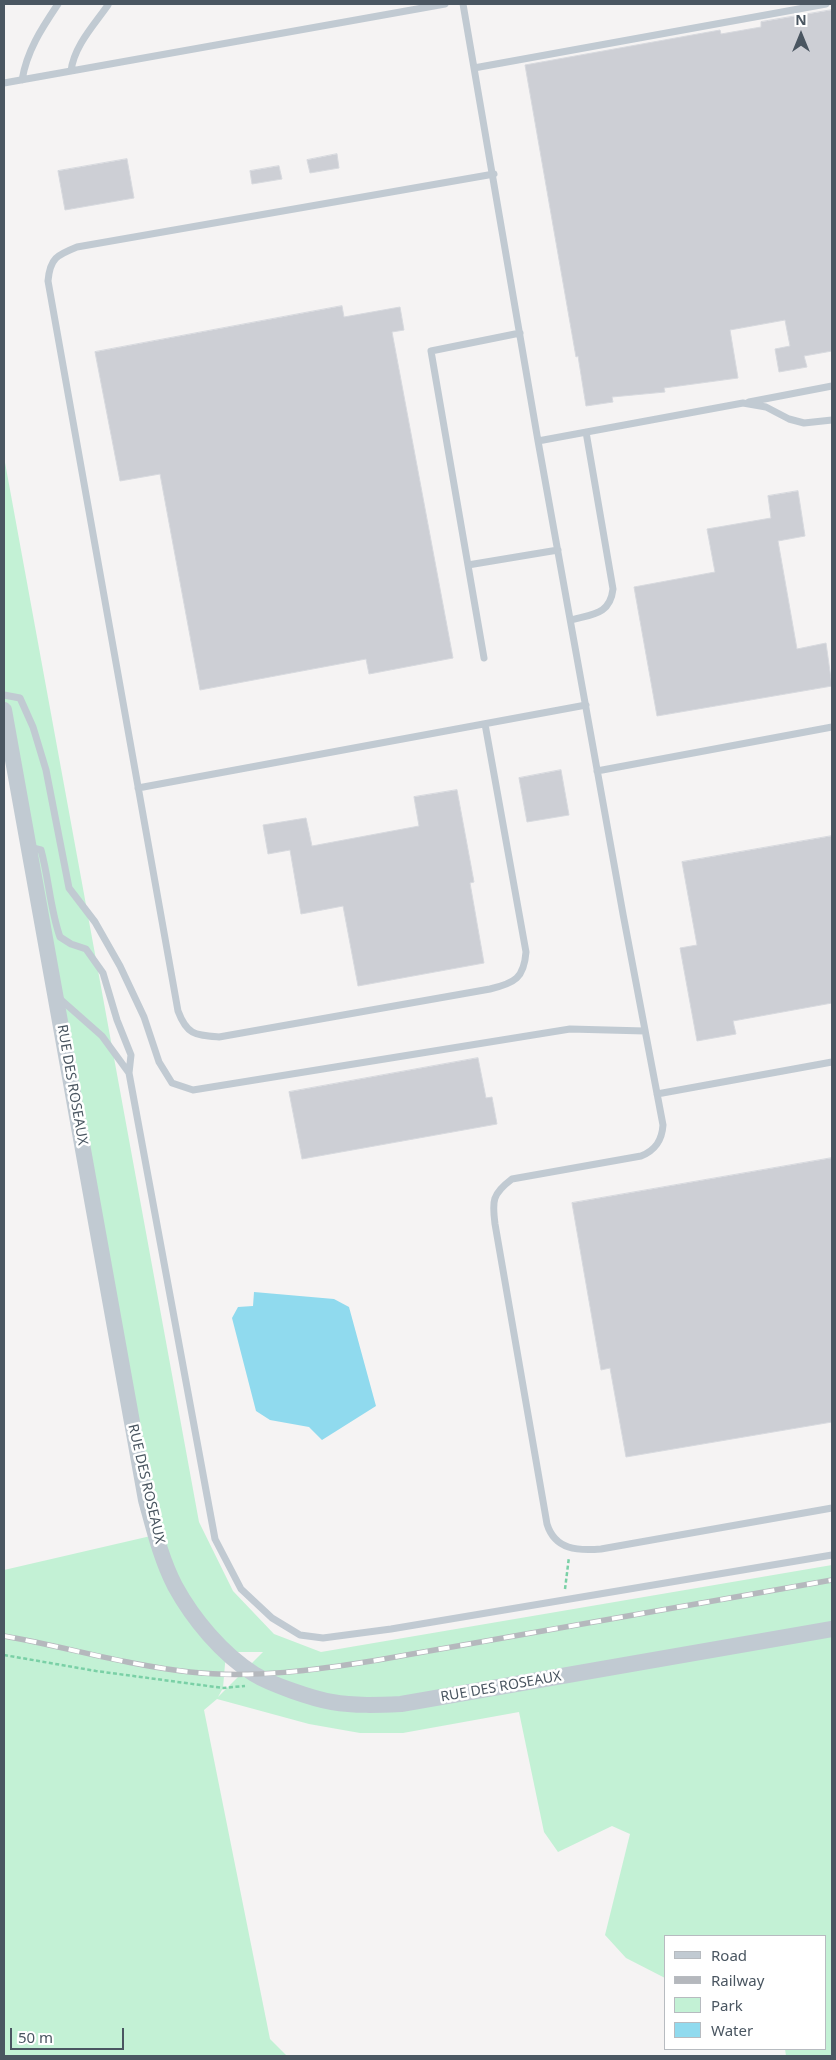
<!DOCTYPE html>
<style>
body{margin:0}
#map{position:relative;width:836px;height:2060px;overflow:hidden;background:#f5f3f3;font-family:"Noto Sans",sans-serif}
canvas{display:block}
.frame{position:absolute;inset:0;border:5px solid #4a5661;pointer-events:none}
.legend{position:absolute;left:664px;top:1935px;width:162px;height:115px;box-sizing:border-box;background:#fff;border:1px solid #b7bbc0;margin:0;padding:6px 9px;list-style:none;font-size:15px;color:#4a5661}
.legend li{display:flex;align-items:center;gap:10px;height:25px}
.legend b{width:25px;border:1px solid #b7bbc0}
.north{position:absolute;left:776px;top:10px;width:50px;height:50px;-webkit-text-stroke:4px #fff;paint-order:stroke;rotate:0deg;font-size:14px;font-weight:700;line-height:20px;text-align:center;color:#4a5661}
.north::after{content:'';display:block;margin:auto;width:18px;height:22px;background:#4a5661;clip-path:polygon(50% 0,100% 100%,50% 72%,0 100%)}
.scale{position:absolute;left:10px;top:2028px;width:114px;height:22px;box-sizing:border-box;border:2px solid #4a5661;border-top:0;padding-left:6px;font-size:15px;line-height:18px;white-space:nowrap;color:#4a5661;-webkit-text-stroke:4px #fff;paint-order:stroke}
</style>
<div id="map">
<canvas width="836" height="2060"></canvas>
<div class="frame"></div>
<ul class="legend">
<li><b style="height:6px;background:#c1cad2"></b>Road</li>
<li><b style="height:6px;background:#b5b8bd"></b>Railway</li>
<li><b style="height:14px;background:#c3f1d5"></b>Park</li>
<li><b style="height:14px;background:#90daee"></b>Water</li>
</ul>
<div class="north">N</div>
<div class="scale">50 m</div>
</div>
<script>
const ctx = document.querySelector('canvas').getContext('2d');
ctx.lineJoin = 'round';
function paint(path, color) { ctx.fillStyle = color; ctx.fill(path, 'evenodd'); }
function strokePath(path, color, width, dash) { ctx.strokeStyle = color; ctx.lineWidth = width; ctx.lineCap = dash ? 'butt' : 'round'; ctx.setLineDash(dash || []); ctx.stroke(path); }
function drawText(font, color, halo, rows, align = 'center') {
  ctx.font = font + ' "Noto Sans",sans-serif'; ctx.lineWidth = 5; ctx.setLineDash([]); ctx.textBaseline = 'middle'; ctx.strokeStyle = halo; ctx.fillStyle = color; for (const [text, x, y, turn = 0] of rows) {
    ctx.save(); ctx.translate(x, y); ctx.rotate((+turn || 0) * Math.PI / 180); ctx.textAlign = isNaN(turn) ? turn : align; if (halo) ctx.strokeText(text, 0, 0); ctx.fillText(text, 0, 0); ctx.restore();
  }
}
paint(new Path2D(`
 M 4,457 L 199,1522 L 233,1591 L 274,1634 L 321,1652 L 832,1565 L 832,2056 L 786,2056 L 785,2049 L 825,2049 L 825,1936 L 665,1936 L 665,1978 L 626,1958 L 605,1935 L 630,1834 L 612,1826 L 558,1852 L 544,1832 L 519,1712 L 403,1733 L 360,1733 L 309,1724 L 217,1699 L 204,1710 L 270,2039 L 287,2056 L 4,2056 L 4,1570 L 155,1535 L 4,710 ZM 226,1652 L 263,1652 L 218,1697 L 223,1688 Z`), '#c3f1d5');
paint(new Path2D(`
 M 254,1292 L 334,1299 L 349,1307 L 376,1406 L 322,1440 L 309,1427 L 270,1420 L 256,1411 L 232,1318 L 238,1307 L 253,1306 Z`), '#90daee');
const building = new Path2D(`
 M 832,10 L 832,351 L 804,356 L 807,367 L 779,372 L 775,349 L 790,346 L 785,320 L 730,330 L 738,378 L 664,388 L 665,392 L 612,397 L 613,402 L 586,406 L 578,356 L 576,357 L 525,65 L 720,30 L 721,34 L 761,27 L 761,22 Z
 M 337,154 L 339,168 L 310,173 L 307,160 Z
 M 127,159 L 134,198 L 65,210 L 58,171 Z
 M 279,166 L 282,179 L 252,184 L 250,171 Z
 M 342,306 L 344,317 L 400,307 L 404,330 L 392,332 L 453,658 L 369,674 L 366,659 L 200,690 L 160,474 L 120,481 L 95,352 Z
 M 798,491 L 805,536 L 778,541 L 797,649 L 826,643 L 832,686 L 657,716 L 634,587 L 715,572 L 707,529 L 771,518 L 768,496 Z
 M 561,770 L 569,815 L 527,822 L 519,778 Z
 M 457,790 L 474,882 L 470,883 L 484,963 L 358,986 L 343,906 L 301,914 L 290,850 L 268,854 L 263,825 L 306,818 L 312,846 L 419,826 L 414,797 Z
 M 832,836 L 832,1003 L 733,1021 L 736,1034 L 697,1041 L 680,948 L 697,945 L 682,862 Z
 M 478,1058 L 486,1098 L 492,1097 L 497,1124 L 302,1159 L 289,1092 Z
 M 832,1158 L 832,1422 L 626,1457 L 610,1368 L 601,1370 L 572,1203 Z`);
paint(building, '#cdcfd5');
strokePath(building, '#d7d9de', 1);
strokePath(new Path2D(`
 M 565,1589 L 569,1557
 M 4,1655 L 96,1671 L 223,1688 L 245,1686`), '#7ad0a6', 2.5, [4, 2.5]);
strokePath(new Path2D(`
 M 463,4 L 538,441 L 743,403 L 766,407 L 789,419 L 804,423 L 832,420
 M 474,68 L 826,4
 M 71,71 C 74,46 94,25 108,5
 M 22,80 C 27,50 42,28 58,4
 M 4,83 L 445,4
 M 749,402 L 832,386
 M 538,441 L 623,914 L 663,1125 C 662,1140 656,1150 641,1156 L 512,1179 C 492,1194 492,1201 495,1224 L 547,1524 C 555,1550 578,1551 601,1549 L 832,1508
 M 468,565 L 558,550
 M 571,620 C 592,614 610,615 613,589 L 586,432
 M 484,658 L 431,351 L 520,333
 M 4,695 L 20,698 L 33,727 L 46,770 L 69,888 L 95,922 L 120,966 L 144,1017 L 159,1062 L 172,1083 L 193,1090 L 570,1029 L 645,1031
 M 485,724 L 526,952 C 524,978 515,983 490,989 L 219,1037 C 195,1035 187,1035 178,1011 L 48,281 C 50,258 57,255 77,247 L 494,174
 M 597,771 L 832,727
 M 138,788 L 586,705
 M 29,847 L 41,850 C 49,879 50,909 60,937 L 71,944 L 86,949 L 103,973 L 117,1020 L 131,1055 L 129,1073
 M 59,998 L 102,1036 L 129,1073 L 215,1539 L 241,1589 L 272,1618 L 300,1635 L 323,1638 L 391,1629 L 832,1555
 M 657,1094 L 832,1062`), '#c1cad2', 7);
strokePath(new Path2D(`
 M 4,710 L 146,1500 C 154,1529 161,1559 175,1586 C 193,1619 222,1654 254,1674 C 270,1684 313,1699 332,1702 C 355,1706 378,1705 401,1704 L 832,1629`), '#c1cad2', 16);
const rail = new Path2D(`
 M 4,1636 C 66,1647 127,1665 190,1672 C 253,1679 316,1670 378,1660 L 832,1580`);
strokePath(rail, '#b5b8bd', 5.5);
strokePath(rail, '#fff', 4, [11]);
drawText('14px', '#4a5661', '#fff', [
 ["RUE DES ROSEAUX",72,1085,80],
 ["RUE DES ROSEAUX",146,1484,77],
 ["RUE DES ROSEAUX",501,1687,-10]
]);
</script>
